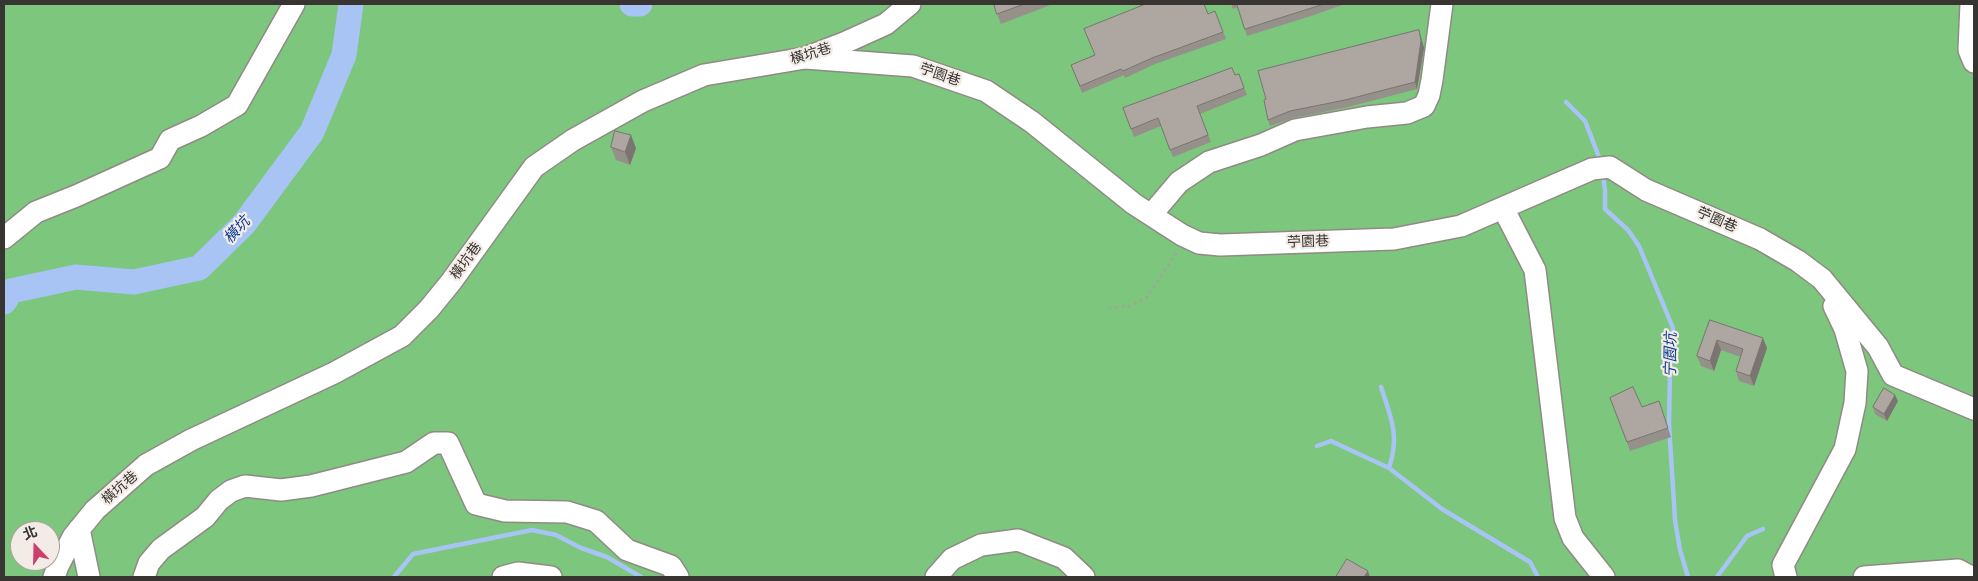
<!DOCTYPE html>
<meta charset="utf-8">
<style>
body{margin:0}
#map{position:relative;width:1978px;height:581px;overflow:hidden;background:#e5ded8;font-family:"IBM Plex Sans","Noto Sans TC",sans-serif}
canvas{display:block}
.frame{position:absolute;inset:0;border:5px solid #373432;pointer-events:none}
.north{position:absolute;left:10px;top:521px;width:50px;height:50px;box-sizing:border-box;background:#f3ebe5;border:1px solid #a8a29d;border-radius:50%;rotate:339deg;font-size:14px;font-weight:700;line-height:20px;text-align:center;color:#373432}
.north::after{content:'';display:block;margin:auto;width:18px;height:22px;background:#cd406d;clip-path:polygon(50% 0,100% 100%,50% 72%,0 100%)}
</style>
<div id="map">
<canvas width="1978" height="581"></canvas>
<div class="frame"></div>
<div class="north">北</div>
</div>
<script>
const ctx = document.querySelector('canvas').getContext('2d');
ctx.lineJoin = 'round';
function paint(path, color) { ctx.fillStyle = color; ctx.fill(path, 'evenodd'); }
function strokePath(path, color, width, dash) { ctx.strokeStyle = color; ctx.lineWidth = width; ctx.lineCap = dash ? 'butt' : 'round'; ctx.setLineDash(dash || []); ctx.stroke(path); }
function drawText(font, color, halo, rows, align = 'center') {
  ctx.font = font + ' "IBM Plex Sans","Noto Sans TC",sans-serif'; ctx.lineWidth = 4.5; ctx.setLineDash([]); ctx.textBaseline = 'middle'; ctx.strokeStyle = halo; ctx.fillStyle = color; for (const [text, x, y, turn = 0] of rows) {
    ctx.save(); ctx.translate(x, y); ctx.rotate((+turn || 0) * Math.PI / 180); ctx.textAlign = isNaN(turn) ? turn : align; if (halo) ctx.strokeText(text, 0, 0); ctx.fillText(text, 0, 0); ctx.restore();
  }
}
paint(new Path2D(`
 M 4,4 L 1974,4 L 1974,577 L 4,577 ZM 20,531 L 50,531 L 50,561 L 20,561 Z`), '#7cc67d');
strokePath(new Path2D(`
 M 1566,102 L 1585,121 L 1601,162
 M 1603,175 L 1605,190 L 1605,209 L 1628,230 L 1639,246 L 1673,328 L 1670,370 L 1669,424 L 1675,520 L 1680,550 L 1688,577
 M 1381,387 C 1391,418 1400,435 1389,468
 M 1317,446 L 1331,441 L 1389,468 L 1442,509 L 1530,562 L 1538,577
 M 394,577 L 413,554 L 532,530 L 556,535 L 581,548 L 607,557 L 641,577
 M 1717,577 L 1747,536 L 1763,529`), '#a8c4f5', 4.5);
strokePath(new Path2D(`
 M 632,4 L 640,4
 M 4,302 L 11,291 L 76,277 L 134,282 L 199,268 L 244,224 L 312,132 L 344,55 L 351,4`), '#a8c4f5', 25);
const minor = new Path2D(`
 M 1971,4 L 1969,50 L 1974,62
 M 805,58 L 913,66 L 986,91 L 1032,122 L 1134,204 L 1151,215 L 1182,235 L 1199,243 L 1220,245 L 1394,239 L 1461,226 L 1592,169 L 1610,167 L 1646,190 L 1760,239 L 1798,261 L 1822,279 L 1878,347 L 1893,375 L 1974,409
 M 1503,208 L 1535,270 L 1565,518 L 1573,538 L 1604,577
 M 1151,215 L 1179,182 L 1209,162 L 1261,145 L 1295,130 L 1367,117 L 1407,113 L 1424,106 L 1429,95 L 1432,80 L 1442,4
 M 4,238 L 36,212 L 76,196 L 160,158 L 170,140 L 201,126 L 237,105 L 294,4
 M 79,529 L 89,577
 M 54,577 L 58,566 L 73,537 L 95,510 L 146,465 L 191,440 L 334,373 L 402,336 L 429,309 L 451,282 L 534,167 L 573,140 L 643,101 L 704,75 L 805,58 L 844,43 L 886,24 L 910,4
 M 144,577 L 149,563 L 161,549 L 205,517 L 219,500 L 231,491 L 245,486 L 281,490 L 311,486 L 406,462 L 434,443 L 448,443 L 476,504 L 505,511 L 567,512 L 596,521 L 627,550 L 671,566 L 678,577
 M 503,577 L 518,573 L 551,577
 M 936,577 L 952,559 L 981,545 L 1018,540 L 1064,558 L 1084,577
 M 1786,577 L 1783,565 L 1845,449 L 1855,403 L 1857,371 L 1845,329 L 1834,306
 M 1864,577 L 1958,570 L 1971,577`);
strokePath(minor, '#908a84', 24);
strokePath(new Path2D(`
 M 1109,308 L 1131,306 L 1147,297 L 1178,251`), '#a6a19c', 2.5, [2.5, 4]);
strokePath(minor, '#fff', 21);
paint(new Path2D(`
 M 993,4 L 1053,4 L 1001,24 Z
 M 1231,4 L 1345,4 L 1311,16 L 1247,36 L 1238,7 L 1233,9 Z
 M 1215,11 L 1226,39 L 1155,64 L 1125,78 L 1124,75 L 1082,93 L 1071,65 L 1095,55 Z
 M 1421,37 L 1424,48 L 1417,89 L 1348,107 L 1293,118 L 1270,126 L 1268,120 Z
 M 1239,74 L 1247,95 L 1200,114 L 1211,142 L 1173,157 L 1161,126 L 1134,137 L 1123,108 Z
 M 611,147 L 636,148 L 630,165 L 616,160 Z
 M 1710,320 L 1767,348 L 1754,386 L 1739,381 L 1736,371 L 1741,357 L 1721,350 L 1714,371 L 1701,366 L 1697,356 Z
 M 1610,398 L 1642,407 L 1659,401 L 1671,437 L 1630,451 Z
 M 1898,401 L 1887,421 L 1875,414 L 1873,407 Z`), '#96908a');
paint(new Path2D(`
 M 1419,30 L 1424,48 L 1417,89 L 1415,82 Z
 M 631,135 L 636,148 L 630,165 L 625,152 Z
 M 1763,338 L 1767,348 L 1754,386 L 1750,376 Z
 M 1717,340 L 1721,350 L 1714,371 L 1710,361 Z
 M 1895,395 L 1898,401 L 1887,421 L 1884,414 Z
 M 1368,571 L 1370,577 L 1364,577 Z`), '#7a7571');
const building = new Path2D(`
 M 994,4 L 1024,4 L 997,14 Z
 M 1146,4 L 1204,4 L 1208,14 L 1215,11 L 1223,32 L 1152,58 L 1123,71 L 1121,69 L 1080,86 L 1071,65 L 1095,55 L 1084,29 Z
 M 1237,4 L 1324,4 L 1245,29 Z
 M 1419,30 L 1421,41 L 1415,82 L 1345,100 L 1290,111 L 1268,120 L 1264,100 L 1266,99 L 1258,71 Z
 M 1232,68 L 1235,75 L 1239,74 L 1244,88 L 1197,106 L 1208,135 L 1170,150 L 1158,118 L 1131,129 L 1123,108 Z
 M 615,131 L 631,135 L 625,152 L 611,147 Z
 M 1710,320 L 1763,338 L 1750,376 L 1736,371 L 1743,349 L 1717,340 L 1710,361 L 1697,356 Z
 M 1633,387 L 1642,407 L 1659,401 L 1668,428 L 1627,442 L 1610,398 Z
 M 1884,388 L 1895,395 L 1884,414 L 1873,407 Z
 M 1347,559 L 1368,571 L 1364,577 L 1336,577 Z`);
paint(building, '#aea7a1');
strokePath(building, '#7a7571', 1);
drawText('14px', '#373432', '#f3ebe5', [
 ["橫坑巷",811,54,-17],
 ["苧園巷",940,75,19],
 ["苧園巷",1717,220,23],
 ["苧園巷",1308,242,-2],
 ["橫坑巷",466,261,-54],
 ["橫坑巷",120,488,-41]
]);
drawText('italic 15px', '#0b3b96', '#f3ebe5', [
 ["橫坑",237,230,-47],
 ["宁園坑",1671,355,-89]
]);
</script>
